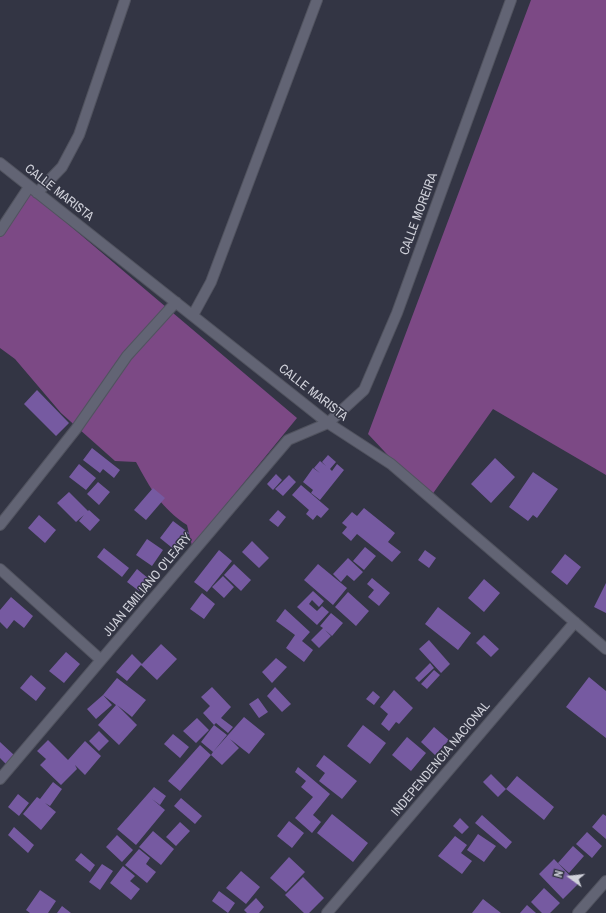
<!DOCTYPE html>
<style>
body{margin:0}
#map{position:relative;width:606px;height:913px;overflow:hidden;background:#333544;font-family:"Archivo Narrow",sans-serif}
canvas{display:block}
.north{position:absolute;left:550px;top:857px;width:40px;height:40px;-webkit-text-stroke:3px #333544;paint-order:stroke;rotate:285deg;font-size:11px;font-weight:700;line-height:16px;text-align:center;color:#d0d1da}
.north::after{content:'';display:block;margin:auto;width:14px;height:18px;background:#d0d1da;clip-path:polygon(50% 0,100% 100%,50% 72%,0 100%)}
</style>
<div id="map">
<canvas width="606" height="913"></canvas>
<div class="north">N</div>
</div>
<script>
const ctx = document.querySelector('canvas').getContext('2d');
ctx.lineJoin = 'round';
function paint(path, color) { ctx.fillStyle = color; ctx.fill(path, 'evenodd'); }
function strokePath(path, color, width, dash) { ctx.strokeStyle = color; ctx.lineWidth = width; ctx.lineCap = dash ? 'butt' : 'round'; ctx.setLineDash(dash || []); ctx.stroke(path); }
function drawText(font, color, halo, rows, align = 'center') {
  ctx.font = font + ' "Archivo Narrow",sans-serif'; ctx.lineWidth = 3; ctx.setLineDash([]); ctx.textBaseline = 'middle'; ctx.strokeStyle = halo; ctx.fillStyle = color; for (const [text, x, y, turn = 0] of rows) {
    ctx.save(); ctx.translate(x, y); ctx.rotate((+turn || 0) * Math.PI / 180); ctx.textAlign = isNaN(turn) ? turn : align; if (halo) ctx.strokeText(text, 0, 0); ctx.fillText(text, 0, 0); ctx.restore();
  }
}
paint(new Path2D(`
 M 531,0 L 606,0 L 606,475 L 493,409 L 429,499 L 368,434 Z
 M 29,191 L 297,418 L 192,546 L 187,525 C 162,509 150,488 136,462 L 115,461 L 61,413 L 15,359 L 0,348 L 0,230 Z`), '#7c4985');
paint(new Path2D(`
 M 37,390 L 69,423 L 56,436 L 24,404 Z
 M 92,448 L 120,470 L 114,478 L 103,469 L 100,473 L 83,460 Z
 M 328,455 L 336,462 L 330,469 L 332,471 L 337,464 L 344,470 L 320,500 L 311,493 L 313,490 L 303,482 L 313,468 L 320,473 L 314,468 L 320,461 L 326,466 L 322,462 Z
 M 495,458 L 515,477 L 491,503 L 471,484 Z
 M 79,464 L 96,478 L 86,490 L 69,477 Z
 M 533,472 L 558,489 L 537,518 L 533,515 L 528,521 L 509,507 Z
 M 276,474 L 282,480 L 273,490 L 267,484 Z
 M 289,475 L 296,482 L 283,496 L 275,489 Z
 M 98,482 L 110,492 L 99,505 L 87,494 Z
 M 301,485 L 329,509 L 321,518 L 317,515 L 313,520 L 306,514 L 309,510 L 292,495 Z
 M 153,488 L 165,498 L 146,520 L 134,510 Z
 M 69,492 L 88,511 L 89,510 L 100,520 L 90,531 L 79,521 L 84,515 L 76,522 L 57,503 Z
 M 364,508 L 395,533 L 388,542 L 401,552 L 392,562 L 357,534 L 351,541 L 342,533 L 347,527 L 342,523 L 352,512 L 357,516 Z
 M 278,510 L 286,517 L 278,527 L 269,520 Z
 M 39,515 L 56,530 L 45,543 L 28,528 Z
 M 173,521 L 189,533 L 176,551 L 160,538 Z
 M 147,539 L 163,550 L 152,566 L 136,555 Z
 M 252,541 L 269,558 L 259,568 L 242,552 Z
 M 365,547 L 376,556 L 364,570 L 353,561 Z
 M 104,548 L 129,568 L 122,577 L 97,557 Z
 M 219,550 L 232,561 L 207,592 L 194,582 Z
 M 425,550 L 436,558 L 429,568 L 418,560 Z
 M 565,554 L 581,567 L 567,585 L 551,572 Z
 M 348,558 L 363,572 L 354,581 L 347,575 L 341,582 L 333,574 Z
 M 234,564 L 251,580 L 241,591 L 224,575 Z
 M 318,564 L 347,588 L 333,605 L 304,580 Z
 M 137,569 L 149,579 L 139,591 L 127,582 Z
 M 223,576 L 234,587 L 224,598 L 212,587 Z
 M 372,578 L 390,593 L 379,606 L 368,597 L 374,590 L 367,584 Z
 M 484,579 L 500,593 L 484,612 L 468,598 Z
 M 606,583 L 606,613 L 594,607 Z
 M 313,591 L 324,601 L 319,607 L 312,600 L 309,604 L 317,611 L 322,606 L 329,612 L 317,625 L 297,607 Z
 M 348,592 L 369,611 L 356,626 L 335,607 Z
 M 202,593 L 215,604 L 204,619 L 190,609 Z
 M 11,597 L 33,616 L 24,628 L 14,620 L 7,629 L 0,622 L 0,610 Z
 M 438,607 L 471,633 L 458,650 L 425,624 Z
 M 285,609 L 310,632 L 302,641 L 313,650 L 304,662 L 286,648 L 295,635 L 276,621 Z
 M 331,613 L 343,623 L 332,636 L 325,630 L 331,636 L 319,648 L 311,640 L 323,628 L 320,626 Z
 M 484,635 L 499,649 L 491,657 L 476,643 Z
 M 429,640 L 450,664 L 441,673 L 419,649 Z
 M 161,644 L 177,659 L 157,680 L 141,665 L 127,681 L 116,672 L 132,654 L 142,664 Z
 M 66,652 L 80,664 L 64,683 L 49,671 Z
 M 276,658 L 287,667 L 272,683 L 262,672 Z
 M 430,663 L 434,668 L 419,682 L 415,678 Z
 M 434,670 L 440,675 L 427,689 L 421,684 Z
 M 31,675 L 46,688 L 36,701 L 20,688 Z
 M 589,677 L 606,691 L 606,738 L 566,707 Z
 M 117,678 L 146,700 L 132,717 L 117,705 L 137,725 L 119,745 L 98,725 L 116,705 L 103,695 Z
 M 212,687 L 231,707 L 221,718 L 233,727 L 228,733 L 216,723 L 214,725 L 203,713 L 210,706 L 201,697 Z
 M 275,687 L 291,704 L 282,712 L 267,696 Z
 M 394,690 L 413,708 L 399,724 L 396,722 L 389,731 L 381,724 L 388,714 L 380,707 Z
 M 373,691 L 380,697 L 374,705 L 366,699 Z
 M 103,695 L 112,705 L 96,719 L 87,709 Z
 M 258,698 L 268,712 L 259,718 L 249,704 Z
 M 244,717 L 265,734 L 249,754 L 230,739 L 239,748 L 222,765 L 211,755 L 213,752 L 201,742 L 214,725 L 227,735 L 213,752 Z
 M 197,718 L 209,730 L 196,743 L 183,731 Z
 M 363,725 L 386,743 L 370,764 L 347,746 Z
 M 434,727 L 449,740 L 435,755 L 421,742 Z
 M 99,731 L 109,741 L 99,751 L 89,741 Z
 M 173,734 L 189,747 L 180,758 L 164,744 Z
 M 407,737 L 426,753 L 411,771 L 392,755 Z
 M 48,740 L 68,760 L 85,741 L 101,756 L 85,775 L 75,765 L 77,769 L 61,785 L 40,765 L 46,759 L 37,751 Z
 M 0,742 L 14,755 L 6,764 L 0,758 Z
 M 200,745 L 211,755 L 180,791 L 168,781 Z
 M 324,755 L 357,781 L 342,799 L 319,781 L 325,773 L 316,766 Z
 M 298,767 L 330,794 L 313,815 L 321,822 L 312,833 L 295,818 L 313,797 L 301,787 L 306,781 L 295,772 Z
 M 491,774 L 506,789 L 517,776 L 554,807 L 544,820 L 506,789 L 498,797 L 483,782 Z
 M 53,782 L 62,789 L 50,806 L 45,803 L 56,812 L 41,830 L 23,814 L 37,797 L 40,799 Z
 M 154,787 L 166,796 L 160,805 L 152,799 L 165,810 L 136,845 L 117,829 Z
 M 18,794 L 29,803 L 19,816 L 8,807 Z
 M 181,798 L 202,816 L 195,824 L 174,806 Z
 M 332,814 L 368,843 L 353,862 L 317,833 Z
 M 603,814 L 606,816 L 606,839 L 592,827 Z
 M 482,815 L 512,842 L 506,849 L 475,823 Z
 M 460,818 L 469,827 L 462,834 L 453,826 Z
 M 289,821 L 304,833 L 292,848 L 277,836 Z
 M 180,822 L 190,831 L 176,846 L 166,837 Z
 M 14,827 L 34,845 L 28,853 L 8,835 Z
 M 153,831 L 174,849 L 161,865 L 139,847 Z
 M 587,832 L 602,846 L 592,858 L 576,844 Z
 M 478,834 L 496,846 L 484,862 L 467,850 Z
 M 117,835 L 133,850 L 122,862 L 106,847 Z
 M 455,836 L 467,845 L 461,853 L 472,861 L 462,874 L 438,856 Z
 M 573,846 L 584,856 L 569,873 L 558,863 Z
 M 139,849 L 150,858 L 146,864 L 156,872 L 147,883 L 125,865 Z
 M 81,853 L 95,865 L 90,872 L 75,860 Z
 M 289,857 L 305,872 L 286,892 L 270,878 Z
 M 554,859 L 578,884 L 563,899 L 539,874 Z
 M 102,864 L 113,871 L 100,890 L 89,882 Z
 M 123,866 L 135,876 L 130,881 L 140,889 L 131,900 L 110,883 Z
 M 241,871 L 260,887 L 246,904 L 226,888 Z
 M 303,877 L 324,898 L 309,913 L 304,913 L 285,895 Z
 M 544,888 L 560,903 L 550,913 L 542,913 L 531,902 Z
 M 40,890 L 56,901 L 48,913 L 30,913 L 26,910 Z
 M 219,891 L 235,903 L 228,913 L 212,901 Z
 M 256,898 L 264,907 L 259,913 L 247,913 L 244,910 Z
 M 483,899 L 501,913 L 472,913 Z
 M 527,905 L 536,913 L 520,913 Z
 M 62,906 L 71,913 L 57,913 Z`), '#765aa1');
const street = new Path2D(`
 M 0,163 L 328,423 L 391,464 L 606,649
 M 37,193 L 62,167 L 79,135 L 125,0
 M 0,231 L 29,187
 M 193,315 L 211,282 L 317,0
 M 0,525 L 76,429 L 127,356 L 176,302
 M 0,569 L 101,660
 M 0,779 L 288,440 L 328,423 L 364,390 L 397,313 L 511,0
 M 327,913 L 575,622
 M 578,913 L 606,881`);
strokePath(street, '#51535f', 12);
strokePath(street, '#626474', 10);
drawText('13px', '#d0d1da', '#333544', [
 ["CALLE MARISTA",59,193,38],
 ["CALLE MOREIRA",419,214,-70],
 ["CALLE MARISTA",313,393,38],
 ["JUAN EMILIANO O'LEARY",148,585,-50],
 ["INDEPENDENCIA NACIONAL",441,759,-50]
]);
</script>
